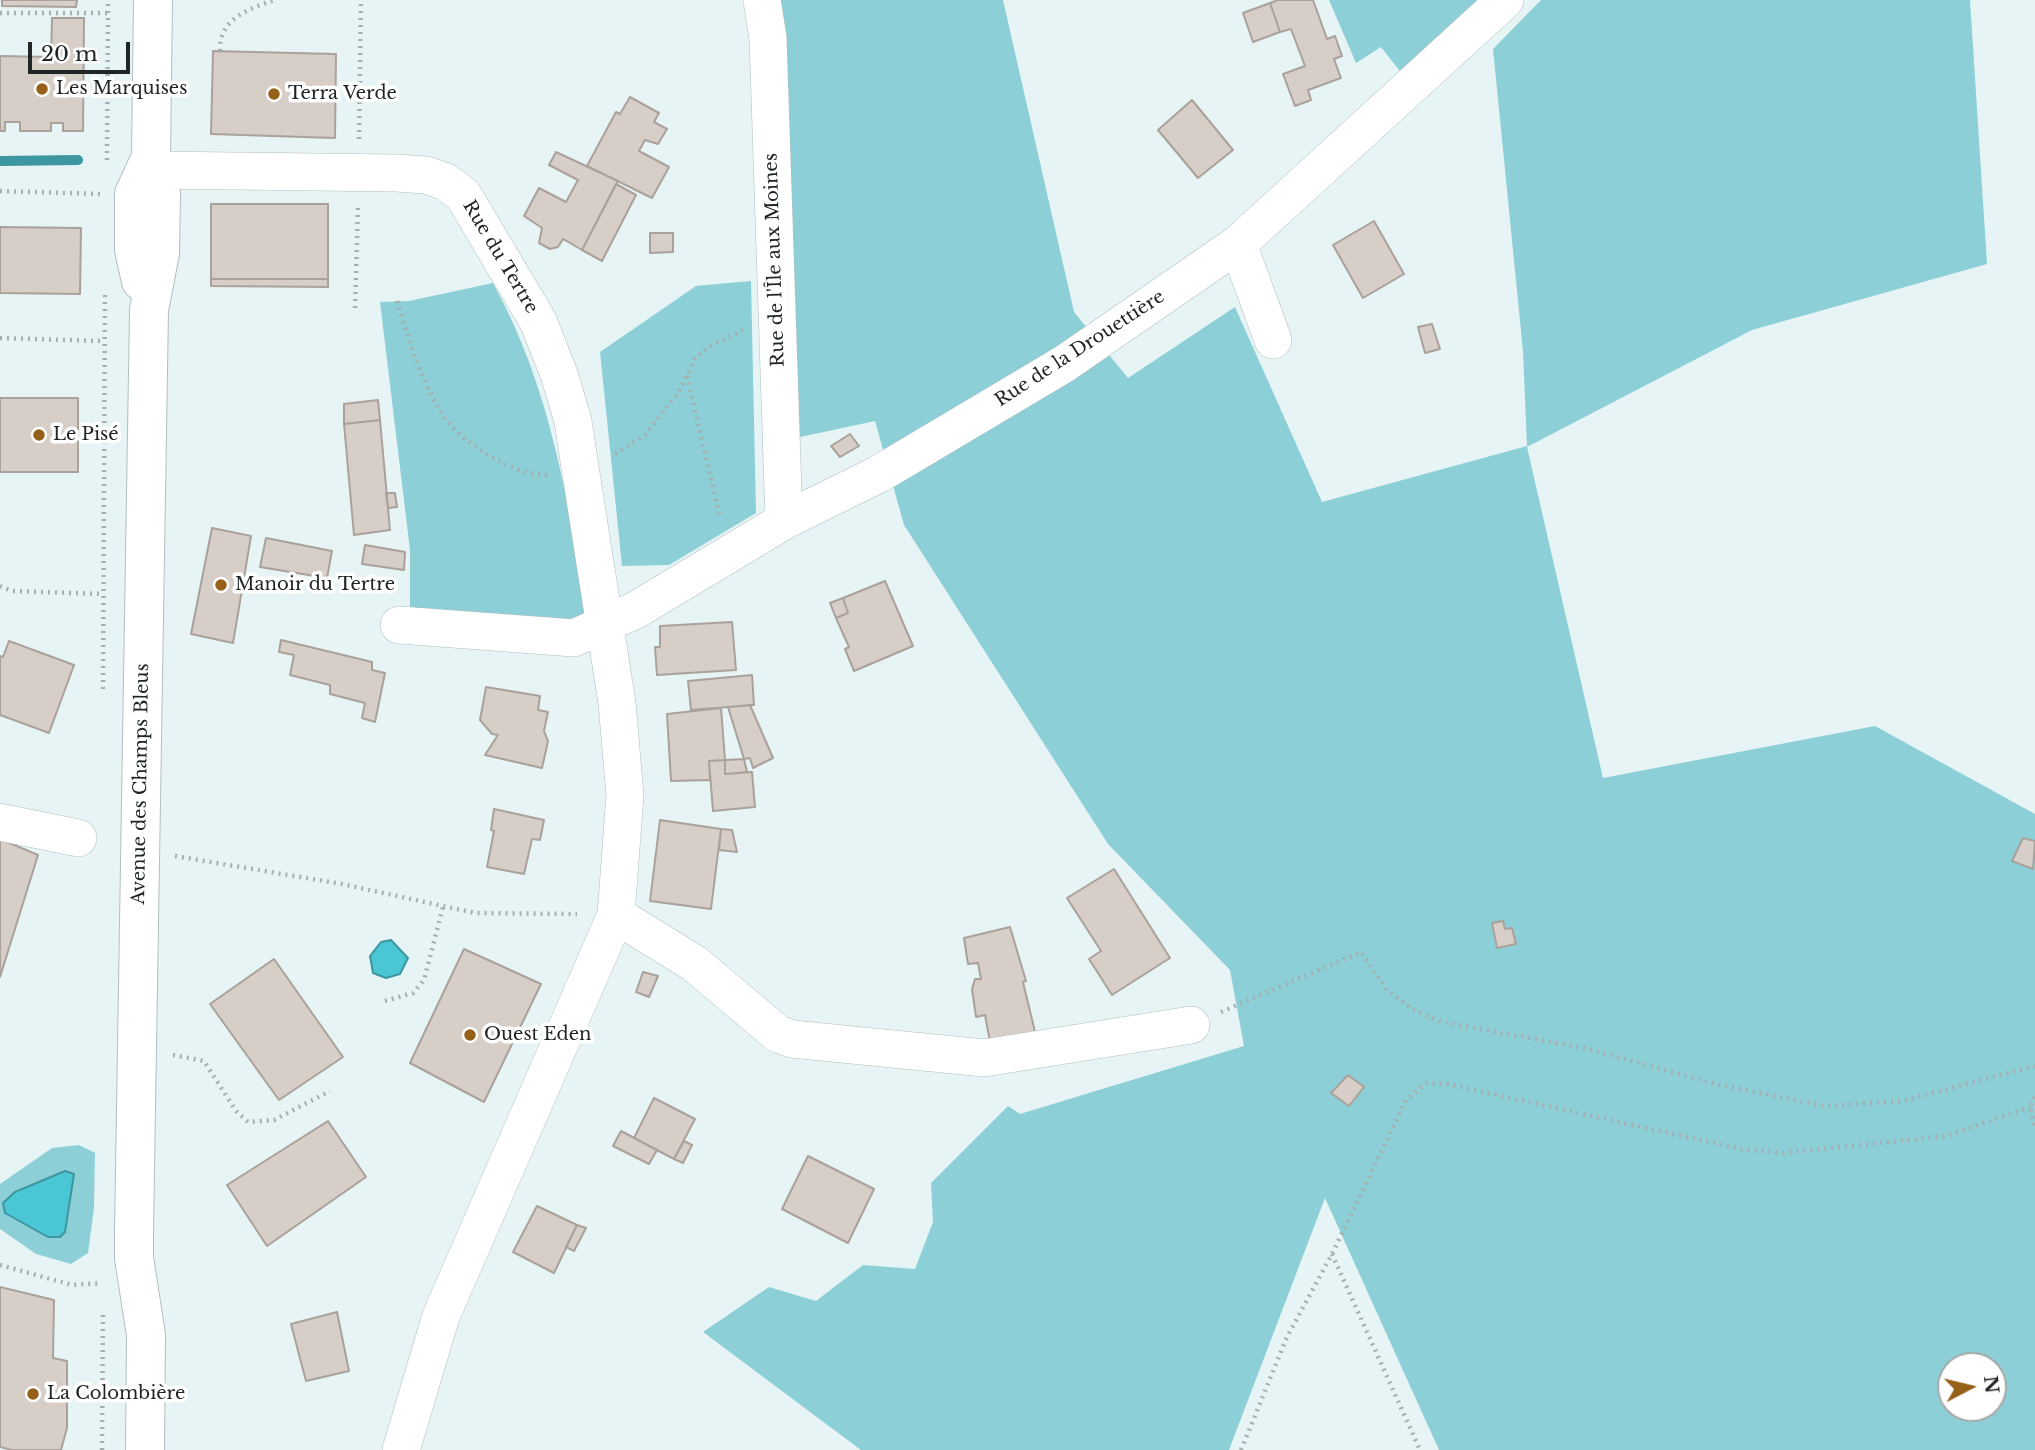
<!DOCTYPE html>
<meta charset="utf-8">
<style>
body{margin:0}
#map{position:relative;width:2035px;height:1450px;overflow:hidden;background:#e7f4f5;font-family:"Libre Baskerville",serif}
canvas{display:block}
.north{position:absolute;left:1937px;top:1352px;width:70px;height:70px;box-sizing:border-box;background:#fff;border:2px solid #a6a8a8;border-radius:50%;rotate:83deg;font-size:19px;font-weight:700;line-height:28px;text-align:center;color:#202525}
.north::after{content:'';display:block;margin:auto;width:24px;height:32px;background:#966018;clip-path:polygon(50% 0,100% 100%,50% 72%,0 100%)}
.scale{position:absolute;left:28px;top:42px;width:102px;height:32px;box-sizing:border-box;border:4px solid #202525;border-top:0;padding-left:9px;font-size:21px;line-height:24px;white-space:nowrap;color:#202525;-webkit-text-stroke:5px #fff;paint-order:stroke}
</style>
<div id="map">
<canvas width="2035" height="1450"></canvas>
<div class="north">N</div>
<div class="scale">20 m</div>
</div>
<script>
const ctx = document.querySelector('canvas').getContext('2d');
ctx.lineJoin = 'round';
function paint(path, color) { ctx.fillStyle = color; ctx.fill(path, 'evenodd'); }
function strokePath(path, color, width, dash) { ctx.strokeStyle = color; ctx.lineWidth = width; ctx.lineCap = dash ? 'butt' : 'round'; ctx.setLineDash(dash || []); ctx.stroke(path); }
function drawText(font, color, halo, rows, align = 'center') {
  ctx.font = font + ' "Libre Baskerville",serif'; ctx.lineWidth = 7; ctx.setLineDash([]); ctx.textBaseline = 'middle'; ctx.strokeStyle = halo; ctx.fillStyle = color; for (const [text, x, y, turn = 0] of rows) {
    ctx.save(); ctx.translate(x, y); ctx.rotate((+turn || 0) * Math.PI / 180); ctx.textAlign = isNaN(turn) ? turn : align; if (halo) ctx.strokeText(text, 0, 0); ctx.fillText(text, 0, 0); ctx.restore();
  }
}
paint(new Path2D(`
 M 778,0 L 1003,0 L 1074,312 L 1128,378 L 1235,307 L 1322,502 L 1527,446 L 1523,351 L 1493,49 L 1541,0 L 1970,0 L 1987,264 L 1752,330 L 1527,447 L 1603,778 L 1875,726 L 2035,814 L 2035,1450 L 1439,1450 L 1325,1198 L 1229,1450 L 861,1450 L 703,1332 L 769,1287 L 816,1301 L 863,1265 L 915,1269 L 933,1222 L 931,1183 L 1008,1106 L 1020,1114 L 1244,1046 L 1230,970 L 1108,844 L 904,525 L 875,421 L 791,439 ZM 1951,1366 L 1993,1366 L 1993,1408 L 1951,1408 Z
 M 1329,0 L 1481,0 L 1403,75 L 1381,47 L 1356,63 Z
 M 751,281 L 756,513 L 669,565 L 622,566 L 600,352 L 696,286 Z
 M 493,283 C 551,388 567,499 588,615 L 579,625 L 410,613 L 410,550 L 380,302 L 409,301 Z
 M 79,1145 L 95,1153 L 94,1208 L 88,1253 L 71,1264 L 36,1254 L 0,1229 L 0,1184 L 52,1148 Z`), '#8ccfd7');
const water = new Path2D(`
 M 391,940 L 408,958 L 400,974 L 386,978 L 373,973 L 370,956 L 381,942 Z
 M 65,1171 L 74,1174 L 65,1232 L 60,1237 L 48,1237 L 5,1213 L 3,1203 L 15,1192 Z`);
paint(water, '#4ac6d4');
strokePath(water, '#3d96a0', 2);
strokePath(new Path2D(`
 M 0,161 L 78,160`), '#3d96a0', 10);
const building = new Path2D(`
 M 2,0 L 77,0 L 76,7 L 2,6 Z
 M 1278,0 L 1313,0 L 1327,39 L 1335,36 L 1342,56 L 1334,59 L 1341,78 L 1308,90 L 1311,100 L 1295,106 L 1283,74 L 1305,66 L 1291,29 L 1280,32 L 1270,3 Z
 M 1270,3 L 1280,32 L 1253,42 L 1243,13 Z
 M 52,18 L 84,18 L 83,131 L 63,131 L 63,123 L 51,123 L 51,131 L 20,131 L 20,122 L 5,122 L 5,131 L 0,131 L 0,56 L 51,57 Z
 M 213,51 L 336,54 L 335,138 L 211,134 Z
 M 630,97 L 659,113 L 654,122 L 667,129 L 658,144 L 645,140 L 639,151 L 669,167 L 652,198 L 587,166 L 616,112 L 620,114 Z
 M 1192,100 L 1233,150 L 1198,178 L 1158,130 Z
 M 556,152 L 618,181 L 582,250 L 563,239 L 558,247 L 550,249 L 539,243 L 542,228 L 524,216 L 539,188 L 566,202 L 578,180 L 549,165 Z
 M 616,184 L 636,195 L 602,261 L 582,250 Z
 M 211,204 L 328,204 L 328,279 L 211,279 Z
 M 1374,221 L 1404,274 L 1363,298 L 1333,245 Z
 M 0,227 L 81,228 L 80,294 L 0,293 Z
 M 650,233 L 673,233 L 673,252 L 650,253 Z
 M 211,279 L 328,279 L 328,287 L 211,286 Z
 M 1432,324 L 1440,349 L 1425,353 L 1418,327 Z
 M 0,398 L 78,398 L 78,472 L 0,472 Z
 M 378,400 L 380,420 L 344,424 L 344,404 Z
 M 380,420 L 390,530 L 354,535 L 344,424 Z
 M 850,434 L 859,446 L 840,457 L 831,446 Z
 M 386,493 L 395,493 L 397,507 L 388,508 Z
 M 212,528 L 251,536 L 233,643 L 191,634 Z
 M 266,538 L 332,551 L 327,578 L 260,567 Z
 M 365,545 L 405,552 L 404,570 L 362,564 Z
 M 885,581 L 913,646 L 854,671 L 845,649 L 849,647 L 836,618 L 848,613 L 843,598 Z
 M 843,598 L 848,613 L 836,618 L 830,603 Z
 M 732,622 L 736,670 L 657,675 L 655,647 L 660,647 L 660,626 Z
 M 281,640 L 372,662 L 372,670 L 385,673 L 375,722 L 362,718 L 365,703 L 330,694 L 330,685 L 290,675 L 294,655 L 279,652 Z
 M 9,641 L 74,665 L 49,733 L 0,715 L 0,656 L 3,657 Z
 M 752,675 L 754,705 L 691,710 L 688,681 Z
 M 486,687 L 540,696 L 538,710 L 548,712 L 544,731 L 548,741 L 542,768 L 485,755 L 498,735 L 492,734 L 480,720 Z
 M 750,705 L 773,758 L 753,768 L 750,758 L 744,759 L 728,707 Z
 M 721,708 L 725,760 L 709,761 L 710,780 L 671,781 L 667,714 Z
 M 744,759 L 747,772 L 725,774 L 725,760 Z
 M 725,760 L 725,774 L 752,772 L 755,807 L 713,811 L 709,761 Z
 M 494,809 L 544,820 L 540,840 L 532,839 L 524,874 L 487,867 L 494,831 L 491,830 Z
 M 660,820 L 721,829 L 711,909 L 650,901 Z
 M 721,829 L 732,830 L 737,852 L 719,850 Z
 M 2023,838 L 2035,841 L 2033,869 L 2012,861 Z
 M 0,839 L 38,855 L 0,977 Z
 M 1114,869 L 1170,958 L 1112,995 L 1089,959 L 1101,951 L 1067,898 Z
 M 1503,921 L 1505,929 L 1512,928 L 1516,944 L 1497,948 L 1492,923 Z
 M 1010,927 L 1026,981 L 1023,982 L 1035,1032 L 990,1042 L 985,1015 L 976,1017 L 972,989 L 975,979 L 981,979 L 978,963 L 968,964 L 964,938 Z
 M 464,949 L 541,984 L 484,1102 L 410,1063 Z
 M 274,959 L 343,1057 L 279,1100 L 210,1004 Z
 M 643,972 L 658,976 L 649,997 L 636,992 Z
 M 1348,1075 L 1364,1087 L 1349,1106 L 1331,1093 Z
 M 654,1098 L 695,1119 L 674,1159 L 634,1138 Z
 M 328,1121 L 366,1177 L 267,1246 L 227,1185 Z
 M 621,1131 L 657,1150 L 649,1164 L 613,1146 Z
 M 684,1141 L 692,1145 L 683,1163 L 674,1159 Z
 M 808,1156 L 874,1189 L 848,1243 L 782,1209 Z
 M 537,1206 L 577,1225 L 554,1273 L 513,1252 Z
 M 577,1225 L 586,1228 L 574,1251 L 566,1247 Z
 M 0,1287 L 54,1300 L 53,1358 L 67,1361 L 67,1428 L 61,1450 L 12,1450 L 0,1447 Z
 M 337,1312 L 349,1371 L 306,1381 L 291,1324 Z`);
paint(building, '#d6cec7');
strokePath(building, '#a9a19a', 2);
const minor = new Path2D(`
 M 762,0 L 768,38 L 784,521
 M 155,170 L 396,173 L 426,175 L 446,182 L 463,195 L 538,321 L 559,374 L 573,421 L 580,467 L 617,703 L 625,795 L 616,915 L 441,1316 L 401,1450
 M 1238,244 L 1273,340
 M 399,625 L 574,638 L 636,610 L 784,521 L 879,474 L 1064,364 L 1238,244 L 1505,0
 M 0,822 L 78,838
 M 616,915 L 695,964 L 778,1034 L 792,1039 L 984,1058 L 1191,1025`);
const major = new Path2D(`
 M 141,281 L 134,250 L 134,194 L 151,157
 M 145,1450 L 146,1335 L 134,1258 L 134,1231 L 149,310 L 160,253 L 161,194 L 151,157 L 153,0`);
strokePath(minor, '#b2bec0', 38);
strokePath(major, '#b2bec0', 40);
strokePath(new Path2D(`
 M 0,13 L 108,13
 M 220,51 C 219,19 248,9 274,0
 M 359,139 L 361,0
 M 107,160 L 108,0
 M 0,191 L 100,194
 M 397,301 C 409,338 420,378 440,411 C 457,441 513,476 547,475
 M 355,308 L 358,207
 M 0,338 L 103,341
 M 687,376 L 720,518
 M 615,454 L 645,435 L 678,393 L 695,358 L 710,346 L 743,330
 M 0,586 L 12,591 L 103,594
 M 103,689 L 105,291
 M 175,856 L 342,884 L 475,913 L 577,914
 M 385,1001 L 413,993 L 424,980 L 443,907
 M 1221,1012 L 1361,952 L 1387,990 L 1414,1010 L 1442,1022 L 1584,1048 L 1716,1084 L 1824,1106 L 1902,1101 L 2035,1066
 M 173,1055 L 204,1061 L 236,1111 L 248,1122 L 274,1120 L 330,1091
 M 2035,1097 L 2030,1107 L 2035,1129
 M 1332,1254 L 1420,1450
 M 0,1265 L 72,1285 L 101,1283
 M 102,1450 L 103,1313
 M 1241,1450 L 1287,1337 L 1332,1254 L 1406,1100 L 1427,1083 L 1447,1084 L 1741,1149 L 1783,1153 L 1947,1136 L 2030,1107`), '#a4afaf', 4.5, [2, 5]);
strokePath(minor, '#fff', 37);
strokePath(major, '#fff', 38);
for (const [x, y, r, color] of [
 [42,89,7,"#966018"],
 [274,94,7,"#966018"],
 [39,435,7,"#966018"],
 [221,585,7,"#966018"],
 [470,1035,7,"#966018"],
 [33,1394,7,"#966018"]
]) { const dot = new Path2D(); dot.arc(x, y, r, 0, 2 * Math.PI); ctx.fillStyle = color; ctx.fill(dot); strokePath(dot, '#fff', 2.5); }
drawText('18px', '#202525', '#fff', [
 ["Les Marquises",56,89],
 ["Terra Verde",288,94],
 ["Le Pisé",53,435],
 ["Manoir du Tertre",235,585],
 ["Ouest Eden",484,1035],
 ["La Colombière",47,1394]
], 'left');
drawText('18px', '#202525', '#fff', [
 ["Rue du Tertre",500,257,59],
 ["Rue de l'Île aux Moines",775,260,-92],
 ["Rue de la Drouettière",1080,349,-33],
 ["Avenue des Champs Bleus",141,784,-89]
]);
</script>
